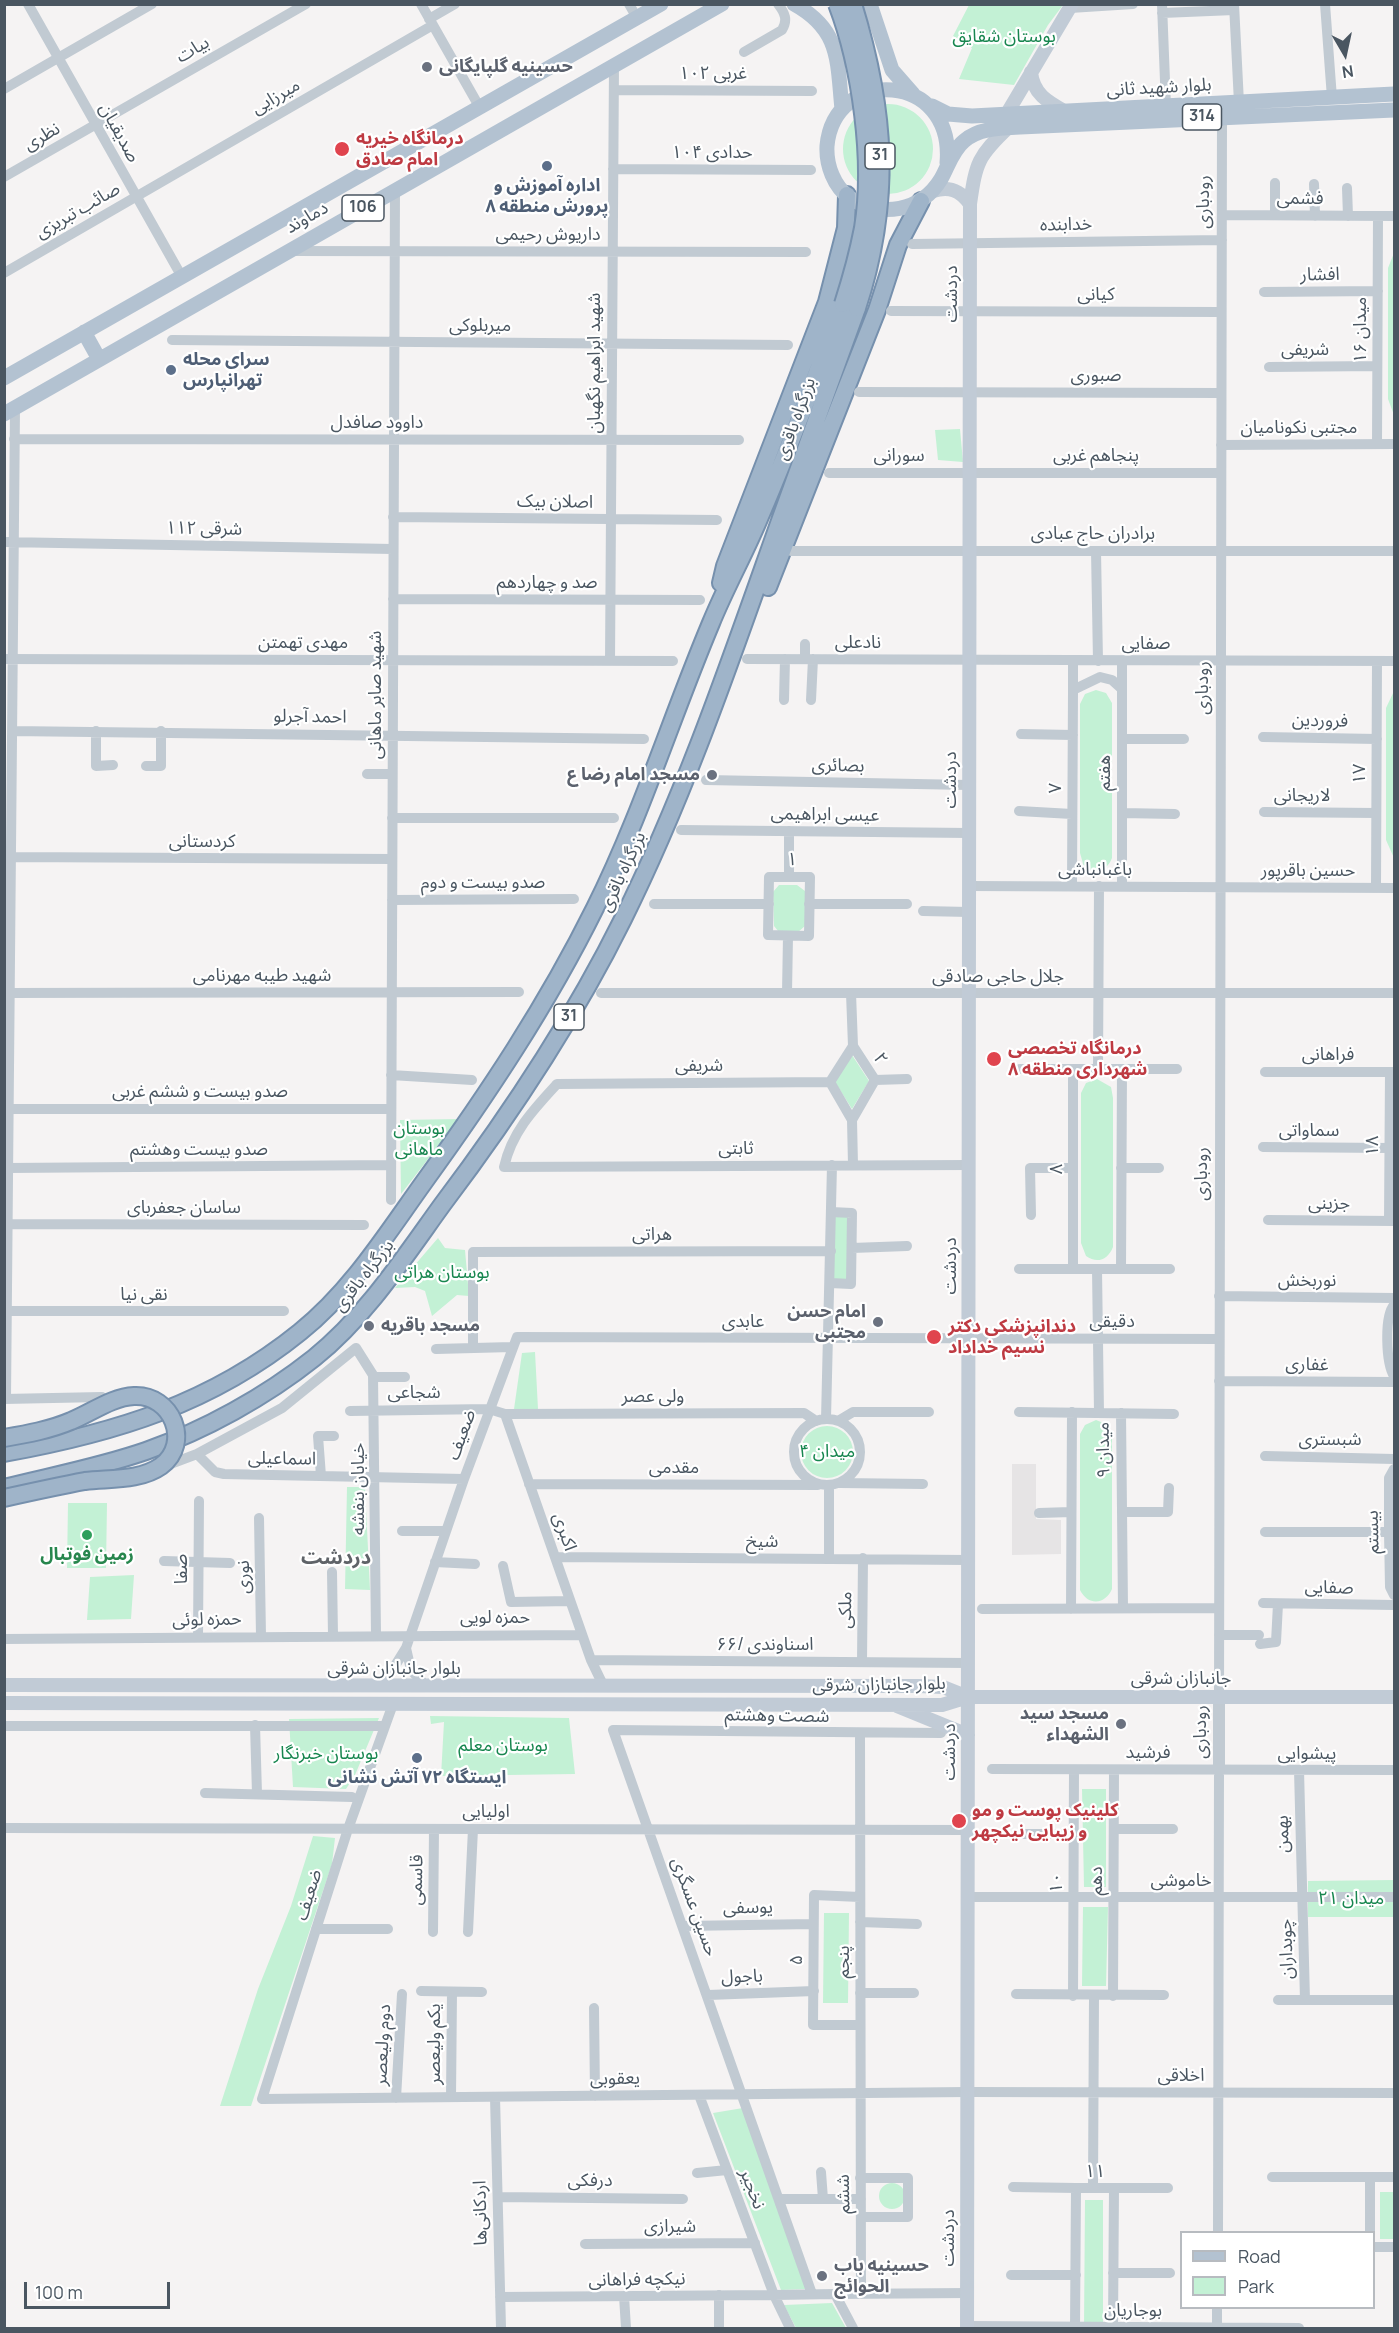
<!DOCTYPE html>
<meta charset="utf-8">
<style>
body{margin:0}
#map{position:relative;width:1399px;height:2333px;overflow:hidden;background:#f5f3f3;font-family:Manrope,sans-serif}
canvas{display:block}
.frame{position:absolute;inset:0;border:6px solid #4a5661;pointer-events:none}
.legend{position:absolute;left:1180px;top:2231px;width:195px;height:78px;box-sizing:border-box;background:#fff;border:2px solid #b7bbc0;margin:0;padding:8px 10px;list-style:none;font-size:18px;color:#4a5661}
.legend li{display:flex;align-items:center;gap:12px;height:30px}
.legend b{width:30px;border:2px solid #b7bbc0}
.north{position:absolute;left:1315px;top:24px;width:60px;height:60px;-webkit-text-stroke:4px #fff;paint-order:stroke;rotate:171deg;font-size:16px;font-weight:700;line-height:24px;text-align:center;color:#4a5661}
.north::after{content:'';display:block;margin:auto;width:21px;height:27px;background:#4a5661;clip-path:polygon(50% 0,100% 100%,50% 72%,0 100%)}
.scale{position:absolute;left:24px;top:2282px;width:146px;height:27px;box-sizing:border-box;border:3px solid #4a5661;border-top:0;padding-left:8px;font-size:18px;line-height:21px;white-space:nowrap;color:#4a5661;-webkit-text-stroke:4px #fff;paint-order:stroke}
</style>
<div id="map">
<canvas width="1399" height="2333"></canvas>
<div class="frame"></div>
<ul class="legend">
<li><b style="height:8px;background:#b3c2d1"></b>Road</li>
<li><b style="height:16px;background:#c3f1d5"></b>Park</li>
</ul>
<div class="north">N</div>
<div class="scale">100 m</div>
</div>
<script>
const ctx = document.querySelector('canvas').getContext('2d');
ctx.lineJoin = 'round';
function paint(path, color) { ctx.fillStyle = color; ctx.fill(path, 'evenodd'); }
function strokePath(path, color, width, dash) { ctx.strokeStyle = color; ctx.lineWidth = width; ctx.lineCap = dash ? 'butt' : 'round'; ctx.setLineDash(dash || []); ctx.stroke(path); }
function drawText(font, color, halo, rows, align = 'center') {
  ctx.font = font + ' Manrope,"Noto Sans Arabic",sans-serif'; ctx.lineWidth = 4.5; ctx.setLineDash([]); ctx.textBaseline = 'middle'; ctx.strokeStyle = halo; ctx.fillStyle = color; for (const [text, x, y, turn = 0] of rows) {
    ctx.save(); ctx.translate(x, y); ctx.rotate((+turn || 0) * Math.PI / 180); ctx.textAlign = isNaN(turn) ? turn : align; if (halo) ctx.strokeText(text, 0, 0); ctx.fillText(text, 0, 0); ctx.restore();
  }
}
paint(new Path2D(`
 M 1012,1464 L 1036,1464 L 1036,1519 L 1061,1520 L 1061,1554 L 1012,1555 Z`), '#e6e4e5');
paint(new Path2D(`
 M 969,5 L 969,4 L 1063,5 L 1048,25 L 1014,85 L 959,79 L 972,48 L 953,36 Z
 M843 149a45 45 0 1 1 90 0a45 45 0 1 1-90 0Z
 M 1394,253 L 1394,415 L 1388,399 L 1388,268 Z
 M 960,429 L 963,462 L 938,460 L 935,430 Z
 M 1096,690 L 1106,693 L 1112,703 L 1112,858 C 1107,871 1096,875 1084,867 L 1080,853 L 1080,704 L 1085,694 Z
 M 1394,691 L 1394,858 L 1386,840 L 1386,708 Z
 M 779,885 L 797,885 L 805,891 L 805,926 L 798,932 L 779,932 L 774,926 L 773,892 Z
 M 852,1055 L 869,1081 L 852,1109 L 835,1082 Z
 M 1097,1079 L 1111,1087 L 1113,1098 L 1113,1247 C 1108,1260 1097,1264 1086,1256 L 1081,1243 L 1081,1093 L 1086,1083 Z
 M 459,1119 L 401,1194 L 400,1120 Z
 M 834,1216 L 848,1216 L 848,1280 L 833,1280 Z
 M 438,1238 L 445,1248 L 465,1250 L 469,1296 L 457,1295 L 432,1316 L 425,1291 L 415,1287 L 395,1288 Z
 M 535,1352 L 538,1409 L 514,1409 L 522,1353 Z
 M 1096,1420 L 1106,1424 L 1112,1433 L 1112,1589 C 1105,1605 1088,1606 1080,1590 L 1080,1434 L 1085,1425 Z
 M801 1452a26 26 0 1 1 52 0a26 26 0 1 1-52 0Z
 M 347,1487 L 365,1487 L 370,1590 L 345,1589 Z
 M 68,1503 L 107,1503 L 106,1568 L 67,1568 Z
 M 134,1575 L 131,1619 L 87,1620 L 90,1577 Z
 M 430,1716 L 569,1718 L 575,1774 L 441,1776 L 444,1722 L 431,1724 Z
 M 379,1718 L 355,1775 L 346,1789 L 293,1787 L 289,1719 Z
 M 1082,1789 L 1106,1789 L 1106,1887 L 1084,1887 Z
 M 313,1836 L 335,1838 L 332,1864 L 251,2106 L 220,2106 L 258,1989 L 291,1906 Z
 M 1394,1880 L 1394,1917 L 1308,1917 L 1308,1881 Z
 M 1083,1907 L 1108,1907 L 1106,1986 L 1082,1986 Z
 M 824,1913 L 849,1913 L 848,2003 L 823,2003 Z
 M 743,2108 L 806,2289 L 781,2290 L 713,2113 Z
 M879 2196a13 13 0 1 1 26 0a13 13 0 1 1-26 0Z
 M 1380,2192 L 1394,2192 L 1394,2239 L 1380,2239 Z
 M 1085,2200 L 1103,2200 L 1103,2328 L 1084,2328 Z
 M 832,2303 L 846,2328 L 796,2328 L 784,2305 Z`), '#c3f1d5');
const trunk = new Path2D(`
 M 721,583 L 725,566 L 827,302 L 846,228 L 847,195
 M 768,587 L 877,310 L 898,245 L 921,201
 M 4,1453 C 115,1433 211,1404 300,1332 C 351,1291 386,1235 424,1182 C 487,1095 547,1005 595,908 C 641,816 671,718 711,623 C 726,586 746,551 761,514 C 791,445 816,374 843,304
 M 4,1488 C 52,1476 100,1467 146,1451 C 205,1430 265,1397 314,1358 C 366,1316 403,1259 442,1205 C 510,1115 573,1020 623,919 C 687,790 733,653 781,518 C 806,448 832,378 857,308`);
strokePath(trunk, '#7690ad', 20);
strokePath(new Path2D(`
 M 28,4 L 182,277
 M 421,4 L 480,108
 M 629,4 L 637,18
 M 1162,4 L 1166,107
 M 1234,4 L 1239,103
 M 1325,4 L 1332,98
 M 1070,8 L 1133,4
 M 1162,13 L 1234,10
 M 429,19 L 455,4
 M 744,52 L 782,30 C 788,20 785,13 778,4
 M 4,89 L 152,4
 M 614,90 L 812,91
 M 613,169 L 811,170
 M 4,177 L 306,4
 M 1314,184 L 1315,216
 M 1347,188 L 1348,216
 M 1222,215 L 1394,216
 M 1275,215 L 1275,183
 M 912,244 L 1222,240
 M 291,251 L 806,252
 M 4,273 L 433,25
 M 1264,292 L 1378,291
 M 891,311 L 1221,312
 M 172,340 L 788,345
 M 1269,367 L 1377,366
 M 859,392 L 1221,393
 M 14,439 L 739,440
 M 1377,444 L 1378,216
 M 1221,445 L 1394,444
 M 829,473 L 1221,473
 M 393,517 L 717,520
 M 4,542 L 393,549
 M 791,551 L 1394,551
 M 1096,551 L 1098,661
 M 393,599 L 700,600
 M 805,644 L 805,659
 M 4,659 L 673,661
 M 747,659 L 1394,661
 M 1073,660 L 1073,690
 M 610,661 L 614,65
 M 784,700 L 785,659
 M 811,700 L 813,659
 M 12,731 L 644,739
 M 96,731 L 96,766 L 113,765
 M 1021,734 L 1073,735
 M 1263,737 L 1377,739
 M 1122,739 L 1184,739
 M 146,766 L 161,766 L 161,731
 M 367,774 L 392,774
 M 706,780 L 969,785
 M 1019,811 L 1072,814
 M 1264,812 L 1376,813
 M 1122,813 L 1175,814
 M 392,818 L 614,818
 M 681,830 L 969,833
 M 11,857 L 392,859
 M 769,877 L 810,877 L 809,936 L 768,935 Z
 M 789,877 L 789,831
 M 969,886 L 1394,888
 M 1072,886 L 1073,690 L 1100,677 L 1112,680 L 1122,689
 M 1122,886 L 1122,661
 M 1376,887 L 1377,661
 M 392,900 L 574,899
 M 654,904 L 769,904
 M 809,904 L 907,904
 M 923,911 L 969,912
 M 5,993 L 519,992
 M 601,993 L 1394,993
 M 787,993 L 788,936
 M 851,993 L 853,1046
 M 853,1046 L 875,1080
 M 1020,1069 L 1177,1069
 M 1098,1069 L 1099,886
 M 1265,1072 L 1394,1072
 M 391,1075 L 472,1080
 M 875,1080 L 907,1079
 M 830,1082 L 557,1084 C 533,1110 512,1132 504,1167 L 969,1165
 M 830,1082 L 852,1120 L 853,1165
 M 830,1082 L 853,1046
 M 8,1109 L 391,1109
 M 852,1120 L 875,1080
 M 1263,1147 L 1390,1148
 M 8,1168 L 391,1165
 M 1121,1168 L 1159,1168
 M 391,1200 L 395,190
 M 1031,1215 L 1030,1168 L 1073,1168
 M 1268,1220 L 1394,1221
 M 1389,1221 L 1390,1072
 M 4,1224 L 364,1225
 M 852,1248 L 907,1246
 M 1019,1269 L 1170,1269
 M 1073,1269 L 1073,1069
 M 1097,1269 L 1099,1413
 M 1121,1269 L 1122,1069
 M 830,1283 L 851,1284 L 852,1213 L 831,1212
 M 1219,1296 L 1394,1298
 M 1394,1305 C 1384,1317 1386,1363 1394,1376
 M 4,1311 L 284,1311
 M 473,1348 L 473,1252 L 831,1251
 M 436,1349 L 512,1347
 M 373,1377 L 405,1377
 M 1219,1381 L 1394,1382
 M 4,1399 L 102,1397
 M 6,1399 L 15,408
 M 350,1411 L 489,1409 L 505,1414 L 804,1413 L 816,1421
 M 1019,1412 L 1174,1414
 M 1121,1413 L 1123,1608
 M 505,1414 L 591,1660
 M794 1452a33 33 0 1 1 66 0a33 33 0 1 1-66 0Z
 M 826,1419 L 832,1165
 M 838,1421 L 853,1412 L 929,1412
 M 197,1454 L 215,1472 L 224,1474 L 464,1479
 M 1265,1456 L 1394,1459
 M 165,1466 L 197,1454 L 282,1408 L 356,1348 L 373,1375 L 376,1635
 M 1394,1469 L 1389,1478 L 1389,1532 L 1390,1587 L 1394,1595
 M 321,1476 L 318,1436 L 334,1436
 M 840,1483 L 923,1484
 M 529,1484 L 818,1485
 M 1122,1512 L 1168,1512 L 1169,1488
 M 1039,1513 L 1071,1512
 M 259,1518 L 261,1636
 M 402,1531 L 446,1531
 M 1265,1532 L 1389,1532
 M 555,1557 L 968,1560
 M 829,1559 L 829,1486
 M 164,1561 L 230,1563
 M 435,1562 L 475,1564
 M 503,1566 L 511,1602 L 570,1601
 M 332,1572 L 333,1636
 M 1263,1603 L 1394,1605
 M 982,1609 L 1219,1608
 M 1071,1609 L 1072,1412
 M 1219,1635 L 1259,1635
 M 198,1637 L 199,1501
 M 4,1639 L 581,1635
 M 1260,1644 L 1276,1642 L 1278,1604
 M 406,1648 L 411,1670 L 427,1687
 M 862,1662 L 863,1558
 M 375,1687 L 393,1669 L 406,1648 L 464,1479 L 517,1337 L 1219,1339
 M 604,1687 L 591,1660 L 968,1663
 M 1219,1697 L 1222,116
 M 393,1704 L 348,1829 L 262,2099 L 967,2092 L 1394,2093
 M 255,1725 L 257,1794
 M 4,1726 L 385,1726
 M 860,1734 L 861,2294
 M 992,1769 L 1394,1770
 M 1299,1770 L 1305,2000
 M 205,1793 L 352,1797
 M 4,1828 L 968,1830
 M 1114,1829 L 1173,1829
 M 1019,1834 L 1073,1834
 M 968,1897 L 1394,1897
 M 860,1922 L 917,1924
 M 684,1926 L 813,1924
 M 316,1929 L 388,1929
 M 433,1932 L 434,1829
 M 468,1932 L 473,1829
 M 421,1991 L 482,1992
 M 860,1993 L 914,1993
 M 1016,1994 L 1164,1995
 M 708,1995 L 814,1991
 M 1073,1996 L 1074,1770
 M 1113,1996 L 1114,1770
 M 1278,2000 L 1394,2000
 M 594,2008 L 595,2096
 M 860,2025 L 813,2025 L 814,1895 L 860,1897
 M 451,2097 L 452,1992
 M 495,2097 L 501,2328
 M 396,2098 L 402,1994
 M 821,2172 L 823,2199
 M 697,2173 L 727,2170
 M 1272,2177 L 1370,2177
 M 860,2178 L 908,2178 L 908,2217 L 861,2217
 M 1013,2187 L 1076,2188
 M 1093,2188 L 1094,1996
 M 1114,2188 L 1168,2188
 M 498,2197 L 683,2199
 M 780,2199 L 861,2199
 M 1218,2232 L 1219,1770
 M 1370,2232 L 1370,2177 L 1394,2177
 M 585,2244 L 755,2243
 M 1374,2247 L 1394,2247
 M 1113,2273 L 1170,2273
 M 1011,2275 L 1076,2275
 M 812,2294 L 613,1730 L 941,1733
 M 835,2294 L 967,2293
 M 719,2295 L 719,2328
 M 624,2296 L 626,2328
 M 500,2297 L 774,2295 L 699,2095
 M 967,2326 L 1299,2328
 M 790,2328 L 774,2295 L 835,2294 L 853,2328
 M 1075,2328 L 1076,2188 L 1114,2188 L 1113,2328
 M 1217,2328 L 1217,2308`), '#c1cad2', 10);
strokePath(new Path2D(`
 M 1219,1770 L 1219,1697`), '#c1cad2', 12);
strokePath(new Path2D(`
 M 1031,72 C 1033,94 1048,102 1066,112
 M 1006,115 L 1072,4
 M 933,191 C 949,186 960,190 970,204
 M 4,1685 L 919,1686 L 943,1687 L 968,1697
 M 4,1703 L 942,1705 L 968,1697 L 1394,1697
 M 897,1706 L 968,1735
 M 967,2328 L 970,204 C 976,162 978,156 1009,127`), '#c1cbd6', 14);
strokePath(new Path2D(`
 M 794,4 C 841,30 837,61 842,109
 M 870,4 L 892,70 L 913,94
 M 932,106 L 948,114 L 972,116 L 1394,94
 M 947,163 C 955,71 834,66 827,146 C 826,165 834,187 850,198 C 881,218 921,212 941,179 C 948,167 952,151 964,141 C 979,128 1001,128 1020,127 L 1394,110
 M 84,332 L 99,359
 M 4,378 L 661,4
 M 4,414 L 722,4`), '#b3c2d1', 15);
strokePath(trunk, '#9fb4c9', 16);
const trunkBridge = new Path2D(`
 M 837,4 C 861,67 874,161 863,228 C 858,254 851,279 843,304
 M 853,4 C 886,111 892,201 857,308
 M 4,1438 C 27,1434 50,1430 71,1421 C 91,1413 112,1397 134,1396 C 172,1394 192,1443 161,1466 C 140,1481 109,1478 85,1481 C 58,1486 31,1492 4,1498`);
strokePath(trunkBridge, '#7690ad', 20, []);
strokePath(trunkBridge, '#9fb4c9', 16);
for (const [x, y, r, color] of [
 [427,67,6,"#6b7280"],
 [342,149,8,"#e0444e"],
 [547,166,6,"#5c6f8a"],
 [171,370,6,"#5c6f8a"],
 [712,775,6,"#6b7280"],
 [994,1059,8,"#e0444e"],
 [878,1322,6,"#6b7280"],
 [369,1326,6,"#6b7280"],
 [934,1337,8,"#e0444e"],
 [87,1535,6,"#2e9e5b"],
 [1121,1724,6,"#6b7280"],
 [417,1758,6,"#5c6f8a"],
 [959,1821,8,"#e0444e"],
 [822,2276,6,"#6b7280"]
]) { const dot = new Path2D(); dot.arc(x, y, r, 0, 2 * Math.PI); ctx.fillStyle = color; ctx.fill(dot); strokePath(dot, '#fff', 2); }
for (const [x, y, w] of [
 [1202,117,39],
 [880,156,30],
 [363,208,42],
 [569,1017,30]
]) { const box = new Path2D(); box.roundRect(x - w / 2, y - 13, w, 26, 4.5); ctx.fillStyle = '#fff'; ctx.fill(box); strokePath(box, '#4a5661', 1.5); }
drawText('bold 16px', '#4a5661', null, [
 ["314",1202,117],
 ["31",880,156],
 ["106",363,208],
 ["31",569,1017]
]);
drawText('18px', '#17864f', '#fff', [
 ["بوستان شقایق",1004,37],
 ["بوستان",419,1129],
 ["ماهانی",419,1150],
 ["بوستان هراتی",442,1273],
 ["میدان ۴",827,1452],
 ["بوستان معلم",503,1746],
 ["بوستان خبرنگار",326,1754],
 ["میدان ۲۱",1351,1899]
]);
drawText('18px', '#4a5661', '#fff', [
 ["بیات",193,50,-30],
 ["۱۰۲ غربی",713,74],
 ["بلوار شهید ثانی",1159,88,-3],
 ["میرزایی",276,97,-30],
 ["صدیقیان",119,133,61],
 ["نظری",42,137,-30],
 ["حدادی ۱۰۴",712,153],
 ["فشمی",1300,199],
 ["رودباری",1204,202,-90],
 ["صائب تبریزی",78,211,-30],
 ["دماوند",307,218,-30],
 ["خدابنده",1066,225,-1],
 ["داریوش رحیمی",548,235],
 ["افشار",1320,275,-1],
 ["دردشت",952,294,-90],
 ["کیانی",1096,295],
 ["میربلوکی",480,326],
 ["میدان ۱۶",1361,330,-90],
 ["شریفی",1305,350],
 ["شهید ابراهیم نگهبان",595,363,-90],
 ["صبوری",1096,376],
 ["بزرگراه باقری",796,419,-70],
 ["داوود صافدل",377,423],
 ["مجتبی نکونامیان",1299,428],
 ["سورانی",899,456],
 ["پنجاهم غربی",1096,456],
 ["اصلان بیک",555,502,1],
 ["۱۱۲ شرقی",204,529,1],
 ["برادران حاج عبادی",1093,534],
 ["صد و چهاردهم",547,583],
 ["مهدی تهمتن",303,643],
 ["نادعلی",858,643],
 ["صفایی",1146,644],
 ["رودباری",1203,688,-90],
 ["شهید صابر ماهانی",376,695,-90],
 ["احمد آجرلو",310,717,1],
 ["فروردین",1320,721,1],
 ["بصائری",838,766,1],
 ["هفتم",1105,773,-90],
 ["۱۷",1360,774,-90],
 ["دردشت",951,780,-90],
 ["۷",1056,788,-90],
 ["لاریجانی",1302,796],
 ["عیسی ابراهیمی",825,815,1],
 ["کردستانی",202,842],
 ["۱",792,860,1],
 ["باغبانباشی",1095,870],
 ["حسین باقرپور",1308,871],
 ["بزرگراه باقری",623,872,-65],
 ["صدو بیست و دوم",483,883],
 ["شهید طیبه مهرنامی",262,976],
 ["جلال حاجی صادقی",998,977],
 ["فراهانی",1328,1055],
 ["۲",880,1059,57],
 ["شریفی",699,1066],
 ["صدو بیست و ششم غربی",200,1092],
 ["سماواتی",1309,1131],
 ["۱۸",1373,1146,-90],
 ["ثابتی",736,1149],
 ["صدو بیست وهشتم",199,1150],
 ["۸",1057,1169,-90],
 ["رودباری",1202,1174,-90],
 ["جزینی",1329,1204],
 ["ساسان جعفربای",184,1208],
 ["هراتی",652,1235],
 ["دردشت",951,1266,-90],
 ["بزرگراه باقری",364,1276,-52],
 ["نوربخش",1307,1281],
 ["نقی نیا",144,1295],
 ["عابدی",743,1322],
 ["دقیقی",1112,1322],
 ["غفاری",1307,1365,1],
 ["شجاعی",414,1393],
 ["ولی عصر",653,1397],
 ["ضعیف",462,1435,-70],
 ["شبستری",1330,1440],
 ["میدان ۹",1104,1450,-91],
 ["اسماعیلی",282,1459,1],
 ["مقدمی",674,1468],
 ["خیابان بنفشه",359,1489,-90],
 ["اکبری",564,1532,71],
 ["بیستم",1373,1532,-91],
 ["شیخ",762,1542],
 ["صفا",182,1569,-90],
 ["نوری",244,1577,-91],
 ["صفایی",1329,1588,1],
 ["ملکی",846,1610,-89],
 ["حمزه لویی",495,1618],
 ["حمزه لوئی",207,1620,-1],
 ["اسناوندی /۶۶",765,1645],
 ["بلوار جانبازان شرقی",394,1669],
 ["جانبازان شرقی",1181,1679],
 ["بلوار جانبازان شرقی",879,1685,-1],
 ["شصت وهشتم",777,1716,1],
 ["رودباری",1201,1732,-90],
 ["دردشت",950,1752,-90],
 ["فرشید",1148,1753],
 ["پیشوایی",1307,1754],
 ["اولیایی",486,1812],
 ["بهمن",1283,1834,-91],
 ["قاسمی",417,1880,-89],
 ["دهم",1097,1881,-90],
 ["خاموشی",1181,1881],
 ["۱۰",1057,1883,-90],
 ["ضعیف",309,1895,-73],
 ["حسین عسگری",694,1907,70],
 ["یوسفی",748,1908,-1],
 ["چوبداران",1287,1949,-92],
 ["۵",797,1960,-90],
 ["پنجم",844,1962,-90],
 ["باجول",742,1977,-2],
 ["یکم ولیعصر",435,2044,-90],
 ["دوم ولیعصر",383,2045,-87],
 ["اخلاقی",1181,2076],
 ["یعقوبی",615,2079,-1],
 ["۱۱",1095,2172],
 ["درفکی",590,2181],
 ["نخجیر",752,2189,69],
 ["ششم",844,2194,-91],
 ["اردکانی‌ها",481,2213,-91],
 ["شیرازی",670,2227],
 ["دردشت",949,2238,-90],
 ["نیکچه فراهانی",637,2280,-1],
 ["بوجاریان",1133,2311]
]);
drawText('bold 18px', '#5b616d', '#fff', [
 ["حسینیه گلپایگانی",439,67],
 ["مسجد امام رضا ع",700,775,"right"],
 ["امام حسن",866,1312,"right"],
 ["مجتبی",866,1333,"right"],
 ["مسجد باقریه",381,1326],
 ["مسجد سید",1109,1714,"right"],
 ["الشهداء",1109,1735,"right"],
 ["حسینیه باب",834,2266],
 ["الحوائج",834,2287]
], 'left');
drawText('bold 18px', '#be3a42', '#fff', [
 ["درمانگاه خیریه",356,139],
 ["امام صادق",356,160],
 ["درمانگاه تخصصی",1008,1049],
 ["شهرداری منطقه ۸",1008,1070],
 ["دندانپزشکی دکتر",948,1327],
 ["نسیم خداداد",948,1348],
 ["کلینیک پوست و مو",972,1811],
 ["و زیبایی نیکچهر",972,1832]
], 'left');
drawText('bold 18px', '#4e5e75', '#fff', [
 ["اداره آموزش و",547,186],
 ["پرورش منطقه ۸",547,207],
 ["سرای محله",183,360,"left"],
 ["تهرانپارس",183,381,"left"],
 ["ایستگاه ۷۲ آتش نشانی",417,1778]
]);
drawText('bold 18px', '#27864d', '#fff', [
 ["زمین فوتبال",87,1555]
]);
drawText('bold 20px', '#5f6368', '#fff', [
 ["دردشت",336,1558]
]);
</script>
